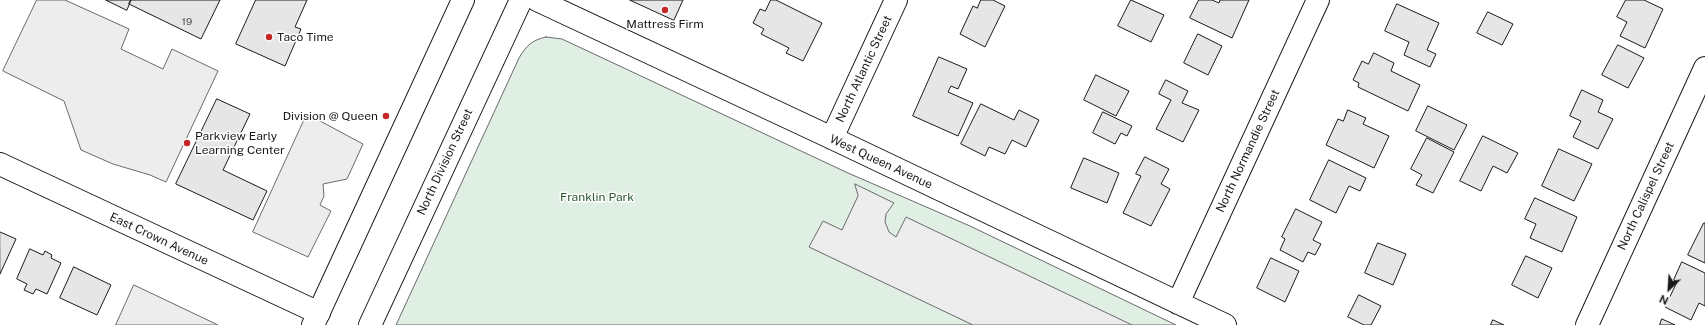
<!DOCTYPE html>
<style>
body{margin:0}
#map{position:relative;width:1705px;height:325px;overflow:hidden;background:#fff;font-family:"Public Sans",sans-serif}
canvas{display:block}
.north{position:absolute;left:1649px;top:269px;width:40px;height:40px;-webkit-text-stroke:3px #fff;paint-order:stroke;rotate:205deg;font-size:11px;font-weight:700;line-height:16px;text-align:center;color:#1a1a1a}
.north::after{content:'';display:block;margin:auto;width:14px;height:18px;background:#1a1a1a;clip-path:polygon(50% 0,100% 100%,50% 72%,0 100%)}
</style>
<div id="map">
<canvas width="1705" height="325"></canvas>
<div class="north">N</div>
</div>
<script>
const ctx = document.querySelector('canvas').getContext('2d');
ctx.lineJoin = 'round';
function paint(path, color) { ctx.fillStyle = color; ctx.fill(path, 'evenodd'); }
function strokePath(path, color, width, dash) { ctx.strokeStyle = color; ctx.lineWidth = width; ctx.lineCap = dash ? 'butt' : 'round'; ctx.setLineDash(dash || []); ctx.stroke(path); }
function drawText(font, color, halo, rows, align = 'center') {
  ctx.font = font + ' "Public Sans",sans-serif'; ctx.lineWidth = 3; ctx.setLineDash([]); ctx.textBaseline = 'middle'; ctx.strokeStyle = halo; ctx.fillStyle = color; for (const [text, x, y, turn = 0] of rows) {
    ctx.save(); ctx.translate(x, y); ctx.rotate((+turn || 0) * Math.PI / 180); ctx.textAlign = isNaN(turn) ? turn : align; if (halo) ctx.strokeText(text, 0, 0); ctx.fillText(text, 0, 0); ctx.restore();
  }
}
const green = new Path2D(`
 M 546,37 L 562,39 L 848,173 L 970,226 L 1176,325 L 396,325 L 519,58 C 526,46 532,40 546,37 Z`);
paint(green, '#e0efe3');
strokePath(green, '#6a6a6a', 1);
const parking = new Path2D(`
 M 37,0 L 65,0 L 129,29 L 121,49 L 163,69 L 172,49 L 218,71 L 166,182 L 150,175 L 113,164 L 81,150 L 64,101 L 3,71 Z
 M 307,114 L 363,144 L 347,179 L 323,184 L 324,196 L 320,205 L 331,211 L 308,257 L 253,232 Z
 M 855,184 L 894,203 L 886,214 L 885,222 L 889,232 L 896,237 L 906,217 L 1132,325 L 973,325 L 809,247 L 823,221 L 842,230 L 858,196 Z
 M 134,285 L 218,325 L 116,325 Z`);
paint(parking, '#ededed');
strokePath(parking, '#6a6a6a', 1);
const building = new Path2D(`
 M 106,0 L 131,0 L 127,10 Z
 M 131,0 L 220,0 L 201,39 L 129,4 Z
 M 256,0 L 307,0 L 295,27 L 301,29 L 285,66 L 236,44 Z
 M 630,0 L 683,0 L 674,20 Z
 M 771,0 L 776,0 L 822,23 L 803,61 L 786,53 L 789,48 L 761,34 L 764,29 L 753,23 L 760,9 L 765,11 Z
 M 981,0 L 993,0 L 1005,6 L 985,47 L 960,34 L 973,6 L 977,8 Z
 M 1131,0 L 1164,15 L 1151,42 L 1118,26 Z
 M 1199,0 L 1212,0 L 1219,3 L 1220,0 L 1249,0 L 1232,38 L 1190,18 Z
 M 1626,0 L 1644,0 L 1663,9 L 1645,48 L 1620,36 L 1627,22 L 1617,17 Z
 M 1397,4 L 1439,23 L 1427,50 L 1436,54 L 1430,67 L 1404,55 L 1409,42 L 1385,31 Z
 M 1488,12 L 1513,24 L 1502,45 L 1477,33 Z
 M 1198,34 L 1222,46 L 1208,75 L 1184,63 Z
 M 1618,45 L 1644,58 L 1628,88 L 1602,75 Z
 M 1374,53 L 1394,63 L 1391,71 L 1420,85 L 1408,111 L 1358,87 L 1359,83 L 1353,80 L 1362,61 L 1368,64 Z
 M 939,57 L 967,69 L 958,89 L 951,86 L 948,92 L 973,103 L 958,136 L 913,116 Z
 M 1096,75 L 1129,91 L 1116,116 L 1084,100 Z
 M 1166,80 L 1188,91 L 1182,103 L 1199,110 L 1183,142 L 1156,129 L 1171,100 L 1159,94 Z
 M 1582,90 L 1603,100 L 1598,112 L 1613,119 L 1598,149 L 1573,137 L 1581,121 L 1570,116 Z
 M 217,99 L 250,114 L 223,170 L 267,191 L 253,220 L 176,184 Z
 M 981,104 L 1014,120 L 1019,110 L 1039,120 L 1026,147 L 1012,140 L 1005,154 L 989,147 L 985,156 L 961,144 Z
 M 1428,106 L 1467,125 L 1454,150 L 1416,131 Z
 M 1348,110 L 1366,118 L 1363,124 L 1389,136 L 1374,168 L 1326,145 L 1338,119 L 1343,121 Z
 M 1103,112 L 1132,126 L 1127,136 L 1121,133 L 1115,144 L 1093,133 Z
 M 1483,136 L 1518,153 L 1507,173 L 1493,166 L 1481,191 L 1460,181 Z
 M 1427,138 L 1454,152 L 1433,193 L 1416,185 L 1422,175 L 1411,169 Z
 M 1559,149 L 1592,164 L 1574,201 L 1542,186 Z
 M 1145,157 L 1169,169 L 1161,184 L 1170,189 L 1151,226 L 1123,213 L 1141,176 L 1136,174 Z
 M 1084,158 L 1119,173 L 1107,203 L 1071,188 Z
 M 1329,160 L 1366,178 L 1360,191 L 1349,186 L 1336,213 L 1310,200 Z
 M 1535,198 L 1577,217 L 1562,252 L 1530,238 L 1536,224 L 1525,219 Z
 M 1296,209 L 1322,222 L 1313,240 L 1321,244 L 1315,255 L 1308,252 L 1303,262 L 1280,250 L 1285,239 L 1282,237 Z
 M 1704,223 L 1705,223 L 1705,263 L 1688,255 Z
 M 0,232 L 16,239 L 0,274 Z
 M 1378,243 L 1406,254 L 1393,285 L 1365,273 Z
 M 30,249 L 43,255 L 45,251 L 52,255 L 51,258 L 61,263 L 47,294 L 36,289 L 33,294 L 24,290 L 27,284 L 17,279 Z
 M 1526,256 L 1552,268 L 1538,298 L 1512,285 Z
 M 1271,258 L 1299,271 L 1285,302 L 1257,288 Z
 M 1682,262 L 1705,273 L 1705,306 L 1699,303 L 1691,320 L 1665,307 L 1677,282 L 1674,280 Z
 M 74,267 L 111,285 L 97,315 L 60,298 Z
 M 1359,295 L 1381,306 L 1371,325 L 1364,325 L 1348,317 Z
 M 1662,319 L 1675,325 L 1660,325 Z
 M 1493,320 L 1504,325 L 1491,325 Z`);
paint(building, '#e6e6e6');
strokePath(building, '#1a1a1a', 1);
const street = new Path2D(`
 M 537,0 L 832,138 L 1225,325
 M 832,138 L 896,0
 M 0,164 L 319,313
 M 1178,303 L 1318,0
 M 1587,325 L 1705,68`);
const primary = new Path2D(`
 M 313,325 L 463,0
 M 370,325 L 521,0`);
strokePath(street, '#1a1a1a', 24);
strokePath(primary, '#1a1a1a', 24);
strokePath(street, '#fff', 22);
strokePath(primary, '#fff', 22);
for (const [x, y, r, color] of [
 [665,10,4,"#c62828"],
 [269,37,4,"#c62828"],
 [386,116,4,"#c62828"],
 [187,143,4,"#c62828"]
]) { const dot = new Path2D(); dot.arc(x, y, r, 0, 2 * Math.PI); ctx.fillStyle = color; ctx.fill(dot); strokePath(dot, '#fff', 1.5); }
drawText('10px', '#4d4d4d', null, [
 ["19",187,22]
]);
drawText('12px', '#1a1a1a', '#fff', [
 ["Mattress Firm",665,24,"center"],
 ["Taco Time",277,37],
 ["Division @ Queen",378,116,"right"],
 ["Parkview Early",195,136],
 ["Learning Center",195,150]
], 'left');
drawText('12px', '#1a1a1a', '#fff', [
 ["North Atlantic Street",864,69,-65],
 ["North Normandie Street",1248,151,-65],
 ["North Division Street",445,162,-65],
 ["West Queen Avenue",881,162,25],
 ["North Calispel Street",1646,196,-65],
 ["East Crown Avenue",159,239,25]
]);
drawText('12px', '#2b5a34', '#fff', [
 ["Franklin Park",597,197]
]);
</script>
